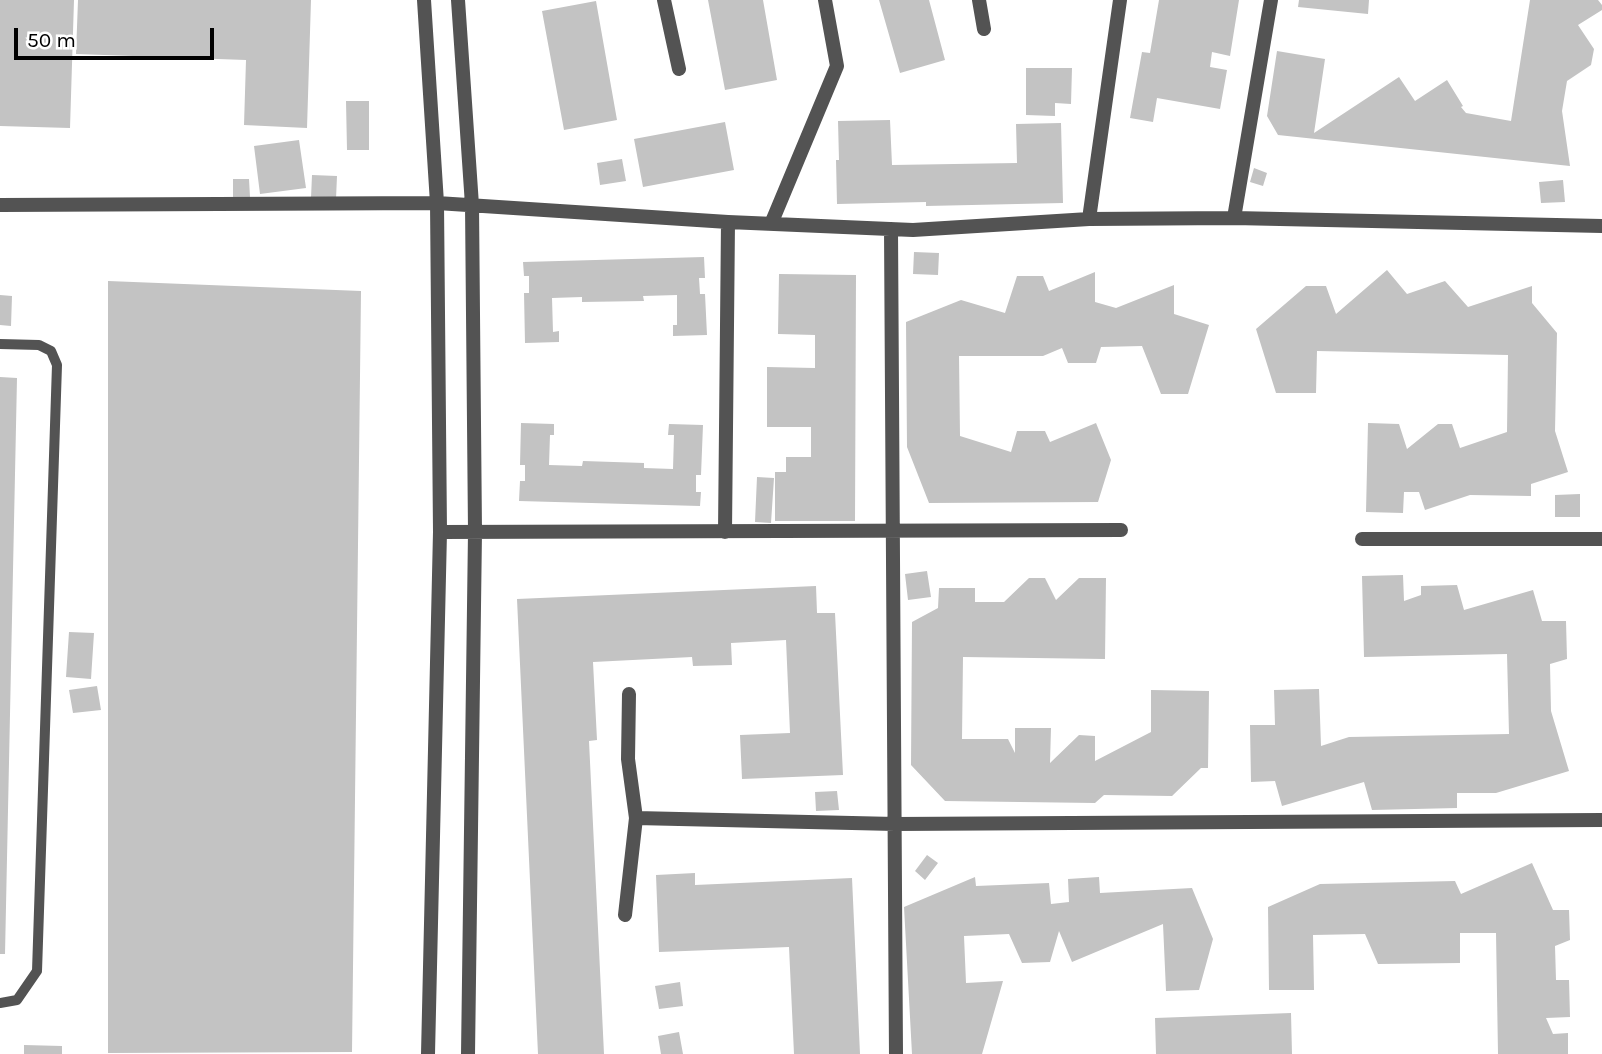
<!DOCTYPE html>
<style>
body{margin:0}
#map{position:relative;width:1602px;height:1054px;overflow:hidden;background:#fff;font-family:Karla,sans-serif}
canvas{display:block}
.scale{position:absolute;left:14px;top:28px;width:200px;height:32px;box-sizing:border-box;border:4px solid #000;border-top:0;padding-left:9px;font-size:21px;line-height:24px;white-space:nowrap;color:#000;-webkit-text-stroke:5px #fff;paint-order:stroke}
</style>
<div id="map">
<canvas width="1602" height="1054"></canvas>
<div class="scale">50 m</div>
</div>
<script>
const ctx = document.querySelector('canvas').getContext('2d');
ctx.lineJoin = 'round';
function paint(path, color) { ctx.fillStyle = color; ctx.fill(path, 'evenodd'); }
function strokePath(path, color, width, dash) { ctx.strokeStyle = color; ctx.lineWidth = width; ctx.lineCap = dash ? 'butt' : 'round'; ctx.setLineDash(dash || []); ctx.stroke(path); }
paint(new Path2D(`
 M 0,0 L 74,0 L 70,128 L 0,126 Z
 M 78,0 L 311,0 L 307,128 L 244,125 L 246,60 L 76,54 Z
 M 708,0 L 763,0 L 777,80 L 725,90 Z
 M 879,0 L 929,0 L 945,60 L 900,73 Z
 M 1159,0 L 1239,0 L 1230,56 L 1212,52 L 1210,67 L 1227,70 L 1220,109 L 1157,98 L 1153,122 L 1130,118 L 1142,52 L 1150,53 Z
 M 1299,0 L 1369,0 L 1368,14 L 1298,7 Z
 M 1530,0 L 1598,0 L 1602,5 L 1602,10 L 1578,25 L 1594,49 L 1591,65 L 1567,81 L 1562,111 L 1570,166 L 1278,135 L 1267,116 L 1277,51 L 1325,59 L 1314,133 L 1399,77 L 1415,101 L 1447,80 L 1463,106 L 1461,107 L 1466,113 L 1511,121 Z
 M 596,1 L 617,120 L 564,130 L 542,11 Z
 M 1026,68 L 1072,68 L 1071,104 L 1055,103 L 1055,116 L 1026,115 Z
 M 346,101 L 369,101 L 369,150 L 347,150 Z
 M 890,120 L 892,165 L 1017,163 L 1016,124 L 1061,123 L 1063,203 L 926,206 L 926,202 L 837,204 L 836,160 L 839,160 L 838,121 Z
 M 725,122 L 734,170 L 643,187 L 634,139 Z
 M 299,140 L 306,188 L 260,194 L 254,146 Z
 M 622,159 L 626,181 L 600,185 L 597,163 Z
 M 1254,168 L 1267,173 L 1263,186 L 1250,182 Z
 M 312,175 L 337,176 L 336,199 L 311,198 Z
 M 233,179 L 249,179 L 250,197 L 233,197 Z
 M 1563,180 L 1565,202 L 1541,203 L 1539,182 Z
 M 914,252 L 939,253 L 938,275 L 913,274 Z
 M 704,257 L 705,278 L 699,278 L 700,294 L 705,294 L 707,335 L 673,336 L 673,325 L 677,325 L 677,295 L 643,296 L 644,301 L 582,302 L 582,297 L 552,298 L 553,332 L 559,331 L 559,342 L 525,343 L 524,293 L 529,293 L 529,276 L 524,276 L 523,262 Z
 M 1387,270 L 1407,294 L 1445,281 L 1468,307 L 1532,286 L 1532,303 L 1557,333 L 1555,431 L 1568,472 L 1531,484 L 1531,496 L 1470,495 L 1425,510 L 1419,492 L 1404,492 L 1403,513 L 1366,512 L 1368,423 L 1399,424 L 1407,449 L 1438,424 L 1452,424 L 1460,448 L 1507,432 L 1508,355 L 1317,351 L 1316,393 L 1276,393 L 1256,329 L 1306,286 L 1326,286 L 1336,314 Z
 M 1095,272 L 1095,302 L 1116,308 L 1174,285 L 1174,314 L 1209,325 L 1188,394 L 1161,394 L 1142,346 L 1101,347 L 1096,363 L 1068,363 L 1062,348 L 1043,356 L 959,356 L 960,436 L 1011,452 L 1017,431 L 1045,431 L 1050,442 L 1096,423 L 1111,460 L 1098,502 L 929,503 L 907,447 L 906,322 L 961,300 L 1005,313 L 1017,276 L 1043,276 L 1049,291 Z
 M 779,274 L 856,275 L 855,521 L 775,521 L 775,472 L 786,472 L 786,457 L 811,457 L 811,427 L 767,427 L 767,367 L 815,368 L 815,335 L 778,334 Z
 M 108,281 L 361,291 L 352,1052 L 108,1053 Z
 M 0,295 L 12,296 L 11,326 L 0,325 Z
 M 0,377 L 17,378 L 5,954 L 0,954 Z
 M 521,423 L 554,424 L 554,435 L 550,435 L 549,465 L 582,466 L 583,461 L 644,463 L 644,468 L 673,469 L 674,435 L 668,435 L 669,424 L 703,425 L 701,475 L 696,475 L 696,492 L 701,492 L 700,506 L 519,501 L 520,481 L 525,481 L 525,465 L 520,465 Z
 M 757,477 L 774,478 L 771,523 L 755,522 Z
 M 1580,494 L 1580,517 L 1555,517 L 1555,495 Z
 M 927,571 L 931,597 L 908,600 L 905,574 Z
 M 1403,575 L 1404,601 L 1421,595 L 1421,586 L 1457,585 L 1464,610 L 1533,590 L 1542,621 L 1566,621 L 1567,659 L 1550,664 L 1551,711 L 1569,771 L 1496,793 L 1457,793 L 1457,808 L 1372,810 L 1364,782 L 1282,806 L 1275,781 L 1251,782 L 1250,725 L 1275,725 L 1274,690 L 1319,689 L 1321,746 L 1349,737 L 1509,734 L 1507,654 L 1364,657 L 1362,576 Z
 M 1029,578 L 1045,578 L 1056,600 L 1079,578 L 1106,578 L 1105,659 L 963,657 L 962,739 L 1008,739 L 1015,753 L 1015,728 L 1051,728 L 1050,763 L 1079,735 L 1095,736 L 1095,761 L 1151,732 L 1151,690 L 1209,691 L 1208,768 L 1201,768 L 1172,796 L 1104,795 L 1095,803 L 945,801 L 911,765 L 912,622 L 938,608 L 939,588 L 975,588 L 975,602 L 1004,602 Z
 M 816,586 L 817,613 L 835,613 L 843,775 L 742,779 L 740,735 L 790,733 L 786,640 L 731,643 L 732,665 L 693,666 L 692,657 L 593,662 L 597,740 L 589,741 L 604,1054 L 538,1054 L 517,599 Z
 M 69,632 L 94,633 L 91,679 L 66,677 Z
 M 97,686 L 101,710 L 73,713 L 69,690 Z
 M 837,791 L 839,810 L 816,811 L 815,792 Z
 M 927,855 L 938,863 L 925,880 L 915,871 Z
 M 1532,863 L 1553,910 L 1569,910 L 1570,940 L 1555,946 L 1556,980 L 1569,980 L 1570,1017 L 1546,1018 L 1553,1034 L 1568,1033 L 1568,1054 L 1498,1054 L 1496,933 L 1460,933 L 1460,963 L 1378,964 L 1365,934 L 1313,935 L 1314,990 L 1269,990 L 1268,907 L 1320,884 L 1455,881 L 1461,894 Z
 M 695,873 L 695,885 L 852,878 L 860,1054 L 794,1054 L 789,947 L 659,952 L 656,875 Z
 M 975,877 L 976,886 L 1049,883 L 1051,904 L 1069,902 L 1068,879 L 1099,877 L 1100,893 L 1192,888 L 1213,939 L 1199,990 L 1166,991 L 1163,924 L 1072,962 L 1059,931 L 1050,962 L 1022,963 L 1009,934 L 964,936 L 966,983 L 1003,981 L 982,1054 L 912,1054 L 904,907 Z
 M 680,982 L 683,1006 L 659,1009 L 655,986 Z
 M 1291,1013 L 1292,1054 L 1156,1054 L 1155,1018 Z
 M 679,1032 L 683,1054 L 661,1054 L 658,1036 Z
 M 24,1045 L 62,1046 L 62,1054 L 24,1054 Z`), '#c3c3c3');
strokePath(new Path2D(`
 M 0,344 L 39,345 L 51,351 L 57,365 L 37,971 L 17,1000 L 0,1003`), '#535353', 10);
strokePath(new Path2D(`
 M 424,0 L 437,203 L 440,532 L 428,1054
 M 458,0 L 472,205 L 475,532 L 468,1054
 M 664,0 L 679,69
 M 979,0 L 984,29
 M 0,205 L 437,203 L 728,222 L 913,230 L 1089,219 L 1234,218 L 1602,226
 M 1234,218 L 1271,0
 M 1089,219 L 1120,0
 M 771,224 L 837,66 L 825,0
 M 891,229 L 896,1054
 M 440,532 L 1121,530
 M 725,532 L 728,222
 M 1362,539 L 1602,539
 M 636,818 L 895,824 L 1602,820
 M 625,915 L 636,818 L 628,759 L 629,694`), '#535353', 14);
</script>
